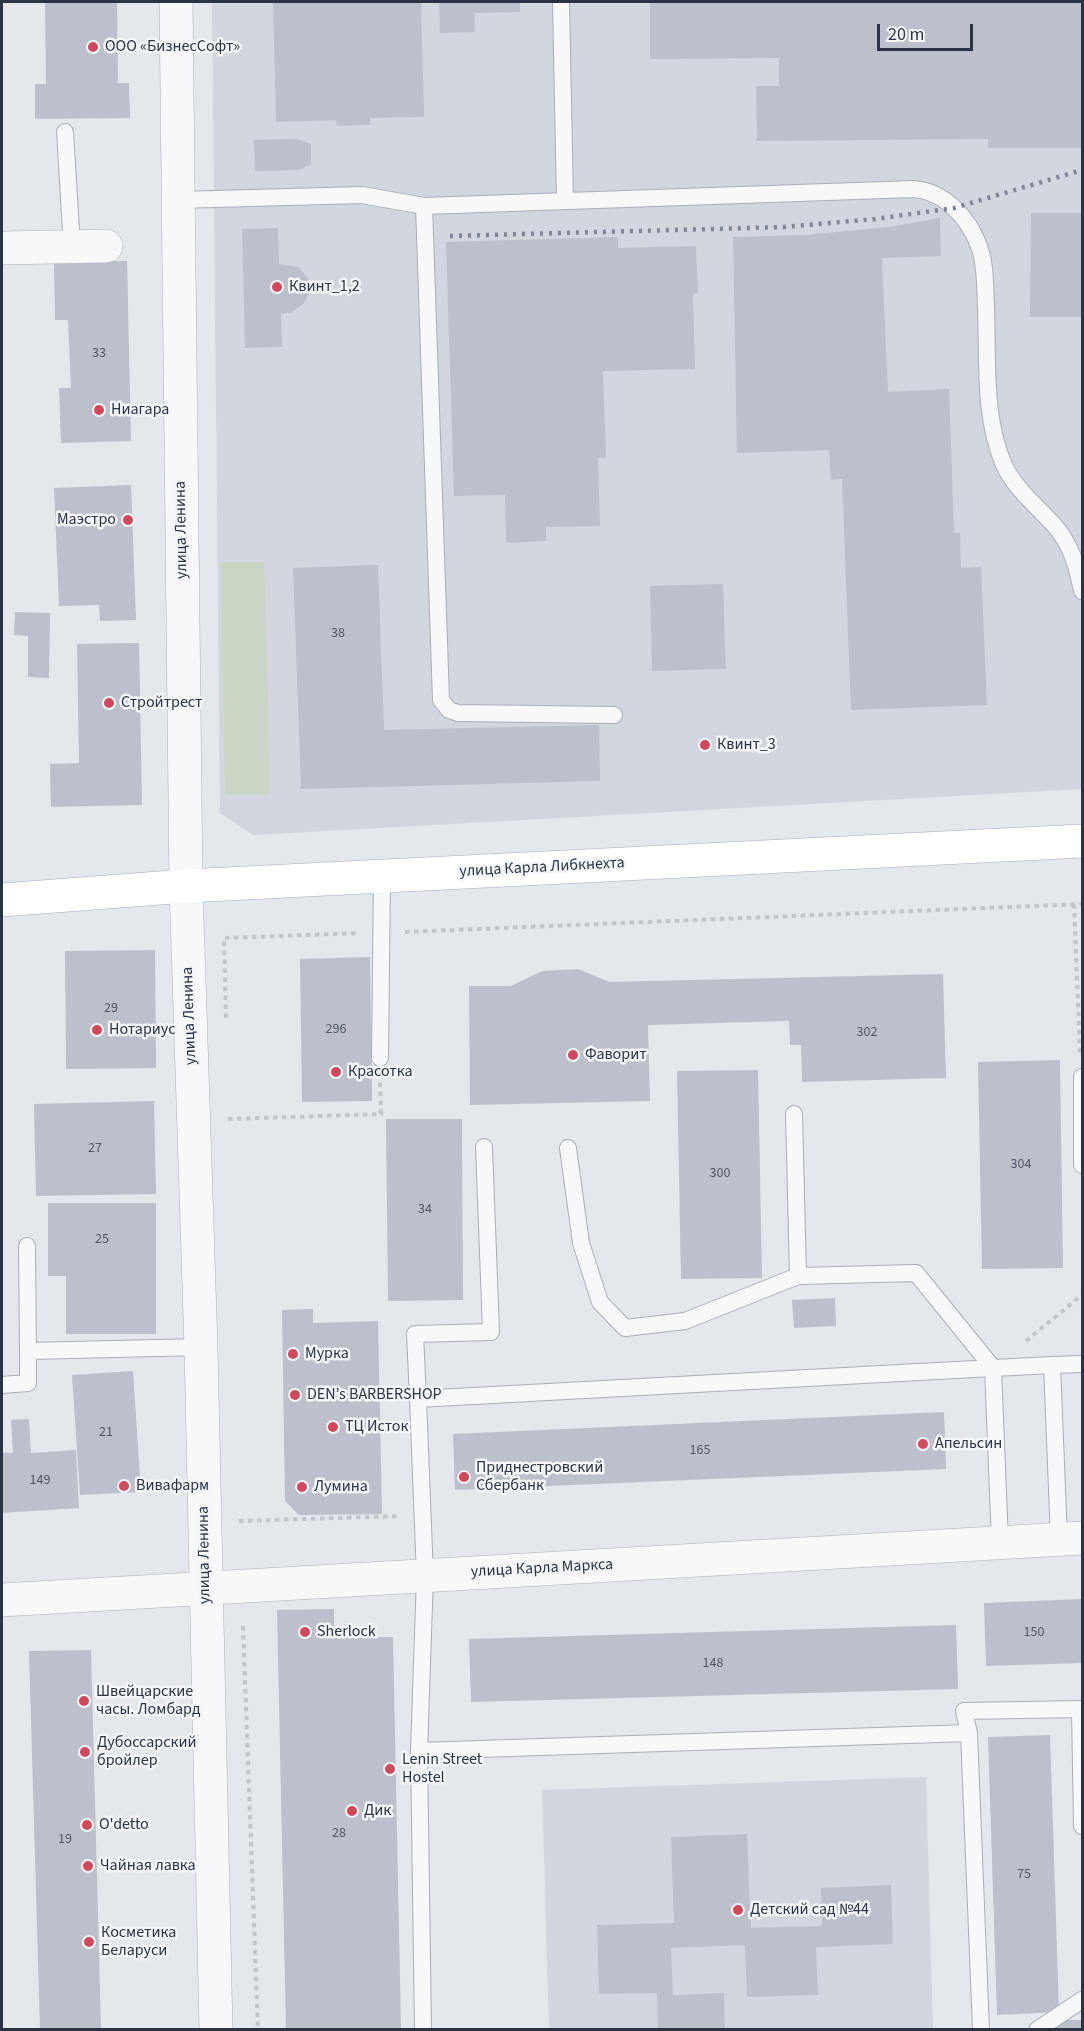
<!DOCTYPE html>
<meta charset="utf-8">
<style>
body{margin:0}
#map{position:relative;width:1084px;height:2031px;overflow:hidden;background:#e4e7ec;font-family:"Source Sans 3",sans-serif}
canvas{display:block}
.frame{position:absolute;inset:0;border:3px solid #2b3445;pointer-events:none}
.scale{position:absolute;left:877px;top:24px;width:96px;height:27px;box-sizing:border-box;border:3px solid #2b3445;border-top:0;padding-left:8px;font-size:18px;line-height:21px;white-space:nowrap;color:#2b3445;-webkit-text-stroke:4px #f4f6f9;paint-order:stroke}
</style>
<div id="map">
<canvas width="1084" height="2031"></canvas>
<div class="frame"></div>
<div class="scale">20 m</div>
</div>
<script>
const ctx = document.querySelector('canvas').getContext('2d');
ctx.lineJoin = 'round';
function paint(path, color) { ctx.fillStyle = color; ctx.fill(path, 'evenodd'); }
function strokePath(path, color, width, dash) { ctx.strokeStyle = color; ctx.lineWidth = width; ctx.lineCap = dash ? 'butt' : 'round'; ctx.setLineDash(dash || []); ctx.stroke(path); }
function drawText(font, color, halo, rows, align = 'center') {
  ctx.font = font + ' "Source Sans 3",sans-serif'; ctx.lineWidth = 5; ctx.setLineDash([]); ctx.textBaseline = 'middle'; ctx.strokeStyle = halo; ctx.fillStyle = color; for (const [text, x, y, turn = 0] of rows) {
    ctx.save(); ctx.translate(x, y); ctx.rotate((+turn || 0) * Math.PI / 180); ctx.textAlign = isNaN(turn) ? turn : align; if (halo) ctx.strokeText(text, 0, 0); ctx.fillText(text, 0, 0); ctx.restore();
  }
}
paint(new Path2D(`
 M 212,2 L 1082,2 L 1082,789 L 253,835 L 220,813 Z
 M 926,1777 L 933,2029 L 549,2029 L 542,1790 Z`), '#d2d6de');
paint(new Path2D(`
 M 221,562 L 264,562 L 270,794 L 225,795 Z`), '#c9d6c5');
paint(new Path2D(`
 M 45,2 L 117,2 L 118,83 L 129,83 L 130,118 L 35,119 L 35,84 L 46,84 Z
 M 273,2 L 421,2 L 424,117 L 370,118 L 370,125 L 337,126 L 336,120 L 276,122 Z
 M 450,2 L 520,2 L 520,12 L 474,13 L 475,32 L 440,33 L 439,3 Z
 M 650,2 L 1082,2 L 1082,148 L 988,148 L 988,139 L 757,141 L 756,86 L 779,86 L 779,58 L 650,59 Z
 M 297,139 L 311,144 L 311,165 L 298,170 L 255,171 L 254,140 Z
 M 1031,213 L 1082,213 L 1082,317 L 1030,317 Z
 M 940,218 L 941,256 L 882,258 L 888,392 L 949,389 L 954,533 L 960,533 L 961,568 L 981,567 L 987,705 L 851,710 L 842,479 L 831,480 L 829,450 L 737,453 L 733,237 L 805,235 L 889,227 Z
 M 278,228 L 279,264 L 299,267 L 309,280 L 310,293 L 303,304 L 291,313 L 281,313 L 282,347 L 245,348 L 242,229 Z
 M 618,237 L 618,248 L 696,246 L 698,293 L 693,294 L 695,369 L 603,371 L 606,458 L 598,458 L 600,526 L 546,527 L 546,541 L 506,543 L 505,495 L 454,496 L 446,242 Z
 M 127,261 L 131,441 L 61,443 L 59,388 L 71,388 L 68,320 L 55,320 L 54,262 Z
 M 131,485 L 136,620 L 100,621 L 99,605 L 59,606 L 54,488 Z
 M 378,565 L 384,730 L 599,725 L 600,781 L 301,789 L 293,568 Z
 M 723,584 L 726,669 L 652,671 L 650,586 Z
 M 15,612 L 50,613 L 49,678 L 28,677 L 28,636 L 14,635 Z
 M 139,643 L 142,805 L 51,807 L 50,764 L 79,763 L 77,644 Z
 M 155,950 L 156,1068 L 66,1069 L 65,951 Z
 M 370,957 L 372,1101 L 302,1102 L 300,959 Z
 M 578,969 L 609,982 L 943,974 L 946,1078 L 802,1082 L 801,1045 L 790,1045 L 789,1021 L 648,1025 L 650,1101 L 470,1105 L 469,986 L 511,986 L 542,971 Z
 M 1060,1060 L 1063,1268 L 982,1269 L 978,1062 Z
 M 758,1070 L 762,1278 L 681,1279 L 677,1071 Z
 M 154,1101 L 156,1194 L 36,1196 L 34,1104 Z
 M 386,1119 L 462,1119 L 463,1300 L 388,1301 Z
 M 48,1203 L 156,1203 L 156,1334 L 66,1334 L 66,1276 L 48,1276 Z
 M 835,1298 L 836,1326 L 794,1328 L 792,1300 Z
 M 313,1309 L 313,1323 L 378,1321 L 382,1514 L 299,1515 L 285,1501 L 282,1310 Z
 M 133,1371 L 141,1492 L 80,1495 L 72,1375 Z
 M 944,1412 L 946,1469 L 455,1490 L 453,1434 Z
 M 29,1419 L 31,1453 L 76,1450 L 79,1508 L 2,1513 L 2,1453 L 13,1453 L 11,1420 Z
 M 1082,1599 L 1082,1663 L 986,1666 L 984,1603 Z
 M 334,1609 L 334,1638 L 393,1637 L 401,2030 L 286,2030 L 277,1610 Z
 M 956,1625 L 958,1689 L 471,1702 L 469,1639 Z
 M 91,1650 L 101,2030 L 40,2030 L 29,1651 Z
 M 1050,1735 L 1059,2012 L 997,2015 L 988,1737 Z
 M 747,1834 L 751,1928 L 822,1926 L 821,1888 L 891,1885 L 893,1944 L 816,1947 L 818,1995 L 747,1997 L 745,1945 L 671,1948 L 673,1995 L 724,1993 L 725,2030 L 658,2030 L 657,1993 L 599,1994 L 597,1925 L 674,1923 L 671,1837 Z
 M 1054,2020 L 1082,2020 L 1082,2030 L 1054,2030 Z`), '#bbc0ca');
const service = new Path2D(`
 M 561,2 L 565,201
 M 65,132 L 72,247
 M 178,200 L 362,195 L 424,206
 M 614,715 L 458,713 L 449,710 L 441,700 L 424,206 L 913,189 C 945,191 970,219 980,249 C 986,268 985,288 986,308 C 988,359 983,417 1004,465 C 1015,489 1037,506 1054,525 C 1071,544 1077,566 1082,591
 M 380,1058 L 382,876
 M 1082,1077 L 1082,1165
 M 794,1114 L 798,1276 L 916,1273 L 993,1368
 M 568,1148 L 581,1243 L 600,1302 L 625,1328 L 685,1321 L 798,1276
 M 27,1246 L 28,1351
 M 1052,1365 L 1082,1364
 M 2,1385 L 28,1383 L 28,1351 L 201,1347
 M 418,1399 L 415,1334 L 491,1332 L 484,1147
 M 1000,1543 L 993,1368 L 1052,1365 L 1059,1539
 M 1080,1709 L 1082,1826
 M 419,1751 L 969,1733
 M 423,2030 L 419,1751 L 425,1576 L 418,1399 L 993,1368
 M 981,2030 L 969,1733 L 964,1711 L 1082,1709
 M 1037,2030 L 1082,2000`);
const minor = new Path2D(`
 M 176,2 L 186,886 L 201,1347 L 216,2030
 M 2,248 L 106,246
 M 2,1600 L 1082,1538`);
const primary = new Path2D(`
 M 2,900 L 186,886 L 1082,841`);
strokePath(service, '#a9aeb7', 18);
strokePath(minor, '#a9aeb7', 34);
strokePath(primary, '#a3abb8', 34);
strokePath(new Path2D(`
 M 1074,904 L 1080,1053
 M 405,932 L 1082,904
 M 226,1018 L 224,938 L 359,933
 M 228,1119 L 381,1114 L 380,1082
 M 1026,1341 L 1082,1295
 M 239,1521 L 400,1516
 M 243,1626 L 258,2030`), '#c2c5cb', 4, [4.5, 4.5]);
strokePath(service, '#f7f8fa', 16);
strokePath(minor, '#f7f8fa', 33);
strokePath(primary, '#fff', 33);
strokePath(new Path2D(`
 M 450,236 L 784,227 L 875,219 L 954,208 L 1082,170`), '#7d8696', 4.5, [3, 6]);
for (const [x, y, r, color] of [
 [93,47,6,"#d1495b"],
 [277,287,6,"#d1495b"],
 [99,410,6,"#d1495b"],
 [128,520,6,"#d1495b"],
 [109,703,6,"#d1495b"],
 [705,745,6,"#d1495b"],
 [97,1030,6,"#d1495b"],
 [573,1055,6,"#d1495b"],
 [336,1072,6,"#d1495b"],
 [293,1354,6,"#d1495b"],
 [295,1395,6,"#d1495b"],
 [333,1427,6,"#d1495b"],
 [923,1444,6,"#d1495b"],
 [464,1477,6,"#d1495b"],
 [124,1486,6,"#d1495b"],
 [302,1487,6,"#d1495b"],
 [305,1632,6,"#d1495b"],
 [84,1701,6,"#d1495b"],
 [85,1752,6,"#d1495b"],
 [390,1769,6,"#d1495b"],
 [352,1811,6,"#d1495b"],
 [87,1825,6,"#d1495b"],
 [88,1866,6,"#d1495b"],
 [738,1910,6,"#d1495b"],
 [89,1942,6,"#d1495b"]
]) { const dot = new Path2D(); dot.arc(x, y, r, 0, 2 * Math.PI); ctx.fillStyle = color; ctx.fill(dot); strokePath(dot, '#f4f6f9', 2); }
drawText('14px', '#4f5766', null, [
 ["33",99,354],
 ["38",338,634],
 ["29",111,1009],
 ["296",336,1030],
 ["302",867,1033],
 ["27",95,1149],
 ["304",1021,1165],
 ["300",720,1174],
 ["34",425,1210],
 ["25",102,1240],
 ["21",106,1433],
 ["165",700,1451],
 ["149",40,1481],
 ["150",1034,1633],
 ["148",713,1664],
 ["28",339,1834],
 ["19",65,1840],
 ["75",1024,1875]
]);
drawText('16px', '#2b3445', '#f4f6f9', [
 ["ООО «БизнесСофт»",105,47],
 ["Квинт_1,2",289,287],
 ["Ниагара",111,410],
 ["Маэстро",116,520,"right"],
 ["Стройтрест",121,703],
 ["Квинт_3",717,745],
 ["Нотариус",109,1030],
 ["Фаворит",585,1055],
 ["Красотка",348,1072],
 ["Мурка",305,1354],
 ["DEN’s BARBERSHOP",307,1395],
 ["ТЦ Исток",345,1427],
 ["Апельсин",935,1444],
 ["Приднестровский",476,1468],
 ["Сбербанк",476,1486],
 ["Вивафарм",136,1486],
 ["Лумина",314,1487],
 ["Sherlock",317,1632],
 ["Швейцарские",96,1692],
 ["часы. Ломбард",96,1710],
 ["Дубоссарский",97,1743],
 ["бройлер",97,1761],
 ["Lenin Street",402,1760],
 ["Hostel",402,1778],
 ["Дик",364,1811],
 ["O'detto",99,1825],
 ["Чайная лавка",100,1866],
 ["Детский сад №44",750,1910],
 ["Косметика",101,1933],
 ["Беларуси",101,1951]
], 'left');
drawText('16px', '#2b3445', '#f4f6f9', [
 ["улица Ленина",182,530,-91],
 ["улица Карла Либкнехта",542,868,-3],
 ["улица Ленина",190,1016,-92],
 ["улица Ленина",205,1555,-91],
 ["улица Карла Маркса",542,1569,-3]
]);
</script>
